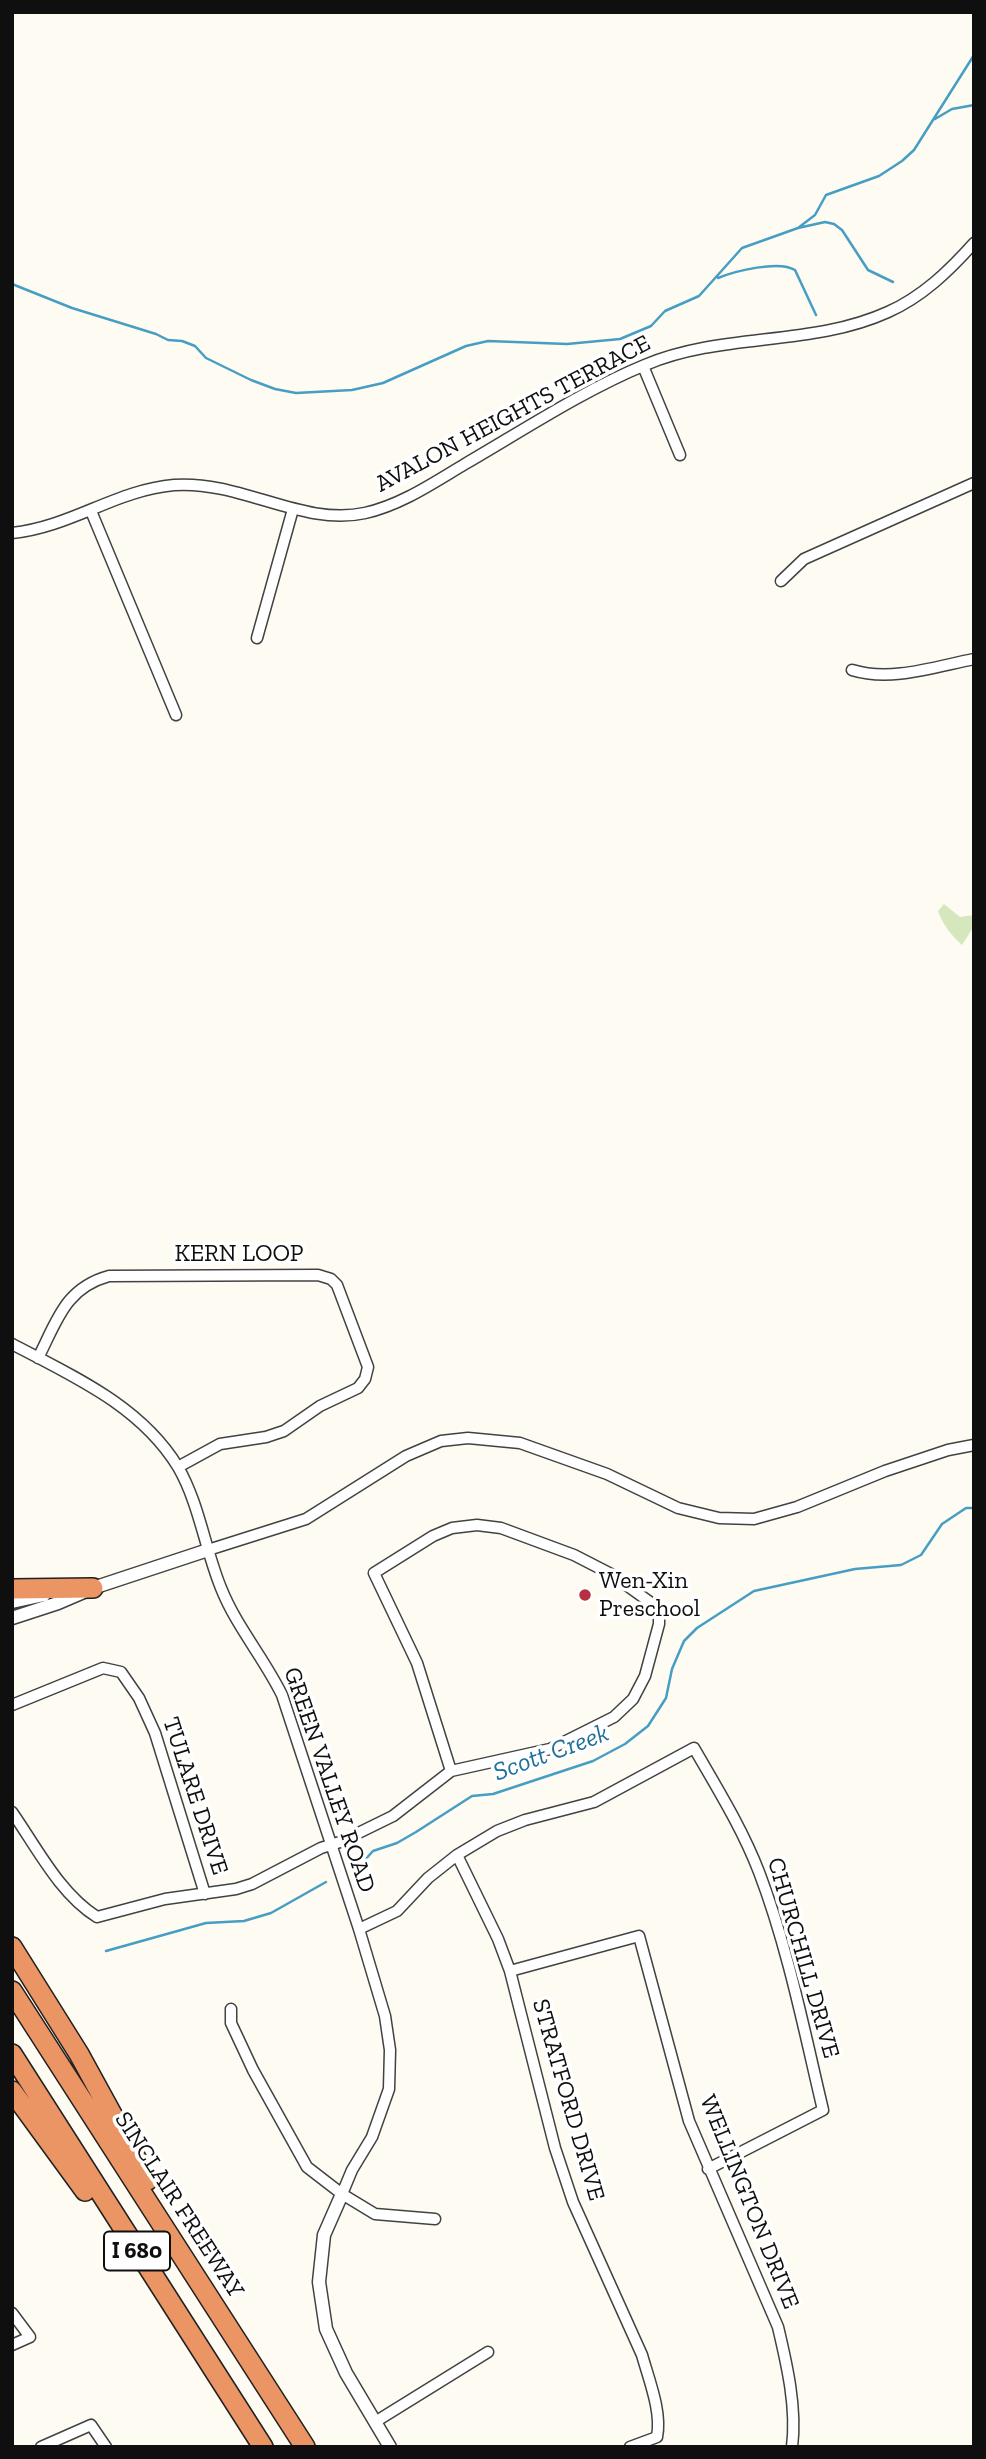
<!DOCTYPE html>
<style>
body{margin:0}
#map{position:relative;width:986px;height:2459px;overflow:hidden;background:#fefbf2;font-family:"Zilla Slab",serif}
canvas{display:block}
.frame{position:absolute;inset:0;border:14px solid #0f0f0f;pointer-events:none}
</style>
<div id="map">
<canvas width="986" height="2459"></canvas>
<div class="frame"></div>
</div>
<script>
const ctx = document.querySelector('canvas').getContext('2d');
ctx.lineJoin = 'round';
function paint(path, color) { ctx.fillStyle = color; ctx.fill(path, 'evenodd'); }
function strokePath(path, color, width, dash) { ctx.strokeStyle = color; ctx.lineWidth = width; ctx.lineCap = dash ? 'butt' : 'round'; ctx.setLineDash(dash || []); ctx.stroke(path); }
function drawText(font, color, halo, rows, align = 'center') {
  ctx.font = font + ' "Zilla Slab",serif'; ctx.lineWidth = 7; ctx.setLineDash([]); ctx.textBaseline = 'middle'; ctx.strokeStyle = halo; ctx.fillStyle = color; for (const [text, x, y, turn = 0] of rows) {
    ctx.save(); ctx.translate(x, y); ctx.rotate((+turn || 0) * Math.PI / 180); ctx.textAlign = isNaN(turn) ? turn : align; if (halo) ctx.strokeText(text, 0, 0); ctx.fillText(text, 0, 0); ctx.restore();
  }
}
paint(new Path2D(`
 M 944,904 L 960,917 L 974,915 L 974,926 L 962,945 C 951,935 943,925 938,911 Z`), '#d7e7bd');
strokePath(new Path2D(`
 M 935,119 L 952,109 L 974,105
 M 798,228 L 825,222 L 834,224 L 842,230 L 868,270 L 893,282
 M 718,278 C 735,271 779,260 795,270 L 816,315
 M 12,284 L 72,308 L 156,334 L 168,340 L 182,341 L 195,346 L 206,358 L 251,380 L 275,389 L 296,393 L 352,390 L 383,383 L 466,346 L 488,341 L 567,344 L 620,339 L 651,326 L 665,311 L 699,296 L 742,248 L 798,228 L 815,215 L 826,195 L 879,176 L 902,161 L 914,150 L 974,55
 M 354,1872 L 373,1851 L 397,1843 L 416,1832 L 472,1796 L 493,1794 L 593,1761 L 625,1744 L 648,1726 L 666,1698 L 672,1669 L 684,1641 L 697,1628 L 754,1591 L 855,1569 L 901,1565 L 921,1555 L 942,1524 L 966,1508 L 974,1508
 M 106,1951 L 206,1923 L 244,1921 L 271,1913 L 326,1882`), '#469ec5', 2.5);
const minor = new Path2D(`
 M 643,366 L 680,455
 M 91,511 L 176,715
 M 12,533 C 71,527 116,490 174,485 C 241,480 303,527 365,513 C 401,505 433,483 465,464 C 522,431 584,390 645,365 C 723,332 811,347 888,312 C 922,297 949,271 974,243
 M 781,581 L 804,559 L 974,483
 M 257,638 L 293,509
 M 852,670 C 891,682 934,667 974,659
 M 12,1344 C 73,1376 141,1406 178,1467 C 199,1503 205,1549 221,1588 C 236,1626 264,1658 282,1695 L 359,1929 L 385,2016 L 390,2050 L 389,2089 L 372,2137 L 352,2170 L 342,2194
 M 38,1358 C 57,1321 65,1288 109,1276 L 318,1275 L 331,1279 L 337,1285 L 368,1367 L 365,1379 L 358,1388 L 320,1406 L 284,1431 L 266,1437 L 220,1444 L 178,1467
 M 208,1550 L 306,1519 L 406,1456 L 441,1441 L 468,1438 L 520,1443 L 607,1474 L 678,1508 L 719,1518 L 754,1519 L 797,1507 L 885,1471 L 948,1450 L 974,1445
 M 12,1705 L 103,1668 L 121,1672 L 139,1698 L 155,1733 L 205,1894
 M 12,1812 C 37,1848 60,1894 97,1917 L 165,1899 L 236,1889 L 252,1884 L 321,1848 L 340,1842 L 393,1816 L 451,1771 L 550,1749 L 614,1717 L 633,1699 L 645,1676 L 659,1624 L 659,1613 L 654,1605 L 611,1574 L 574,1555 L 501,1528 L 477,1525 L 452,1528 L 433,1536 L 374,1573 L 417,1663 L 451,1771
 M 457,1855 L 498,1939 L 510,1971 L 555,2148 L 573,2202 L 642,2355 C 649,2380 662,2412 657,2437 L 630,2447
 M 359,1929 L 397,1911 L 428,1878 L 457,1855 L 497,1831 L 525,1820 L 594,1802 L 694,1748 C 717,1788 742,1828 759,1872 C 788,1948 804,2030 823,2110 L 708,2169
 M 510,1971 L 639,1936 L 689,2121 L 778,2327 C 787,2365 797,2408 792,2447
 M 231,2009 L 231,2023 L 253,2070 L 307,2167 L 342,2194 L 375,2214 L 435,2219
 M 12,2313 L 30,2337 L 12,2345
 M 375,2422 L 488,2352
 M 41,2447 L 91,2425 L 106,2447`);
const tertiary = new Path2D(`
 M 12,1602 L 44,1595
 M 12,1618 L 58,1603 L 93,1588 L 208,1550
 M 342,2194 L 324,2235 L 319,2282 L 326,2329 L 346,2373 L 390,2447`);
const motorway = new Path2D(`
 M 12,1589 L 93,1588
 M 12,1947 L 79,2054 L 148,2180
 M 12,1991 L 305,2447
 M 12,2054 L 263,2447
 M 12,2091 L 85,2191`);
strokePath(minor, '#424242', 13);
strokePath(tertiary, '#424242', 15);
strokePath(motorway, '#202020', 22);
strokePath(minor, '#fff', 10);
strokePath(tertiary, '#fff', 12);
strokePath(motorway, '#eb9564', 19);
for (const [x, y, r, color] of [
 [585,1595,7,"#b72f42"]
]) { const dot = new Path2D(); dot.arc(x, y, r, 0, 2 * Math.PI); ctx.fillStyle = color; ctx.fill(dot); strokePath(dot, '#fff', 2.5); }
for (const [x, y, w] of [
 [137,2251,66]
]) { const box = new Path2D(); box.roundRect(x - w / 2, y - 19.5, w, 39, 5); ctx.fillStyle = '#fff'; ctx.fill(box); strokePath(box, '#0f0f0f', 2); }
drawText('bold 23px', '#0f0f0f', null, [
 ["I 680",137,2251]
]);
drawText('24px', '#0f0f0f', '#fff', [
 ["AVALON HEIGHTS TERRACE",513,414,-28],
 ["KERN LOOP",239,1254],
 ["GREEN VALLEY ROAD",329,1780,71],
 ["TULARE DRIVE",195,1796,72],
 ["CHURCHILL DRIVE",803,1958,74],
 ["STRATFORD DRIVE",568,2100,74],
 ["WELLINGTON DRIVE",749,2202,68],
 ["SINCLAIR FREEWAY",179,2205,57]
]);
drawText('24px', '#0f0f0f', '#fff', [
 ["Wen-Xin",599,1581],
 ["Preschool",599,1609]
], 'left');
drawText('italic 26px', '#20709a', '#fff', [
 ["Scott Creek",551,1753,-20]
]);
</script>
